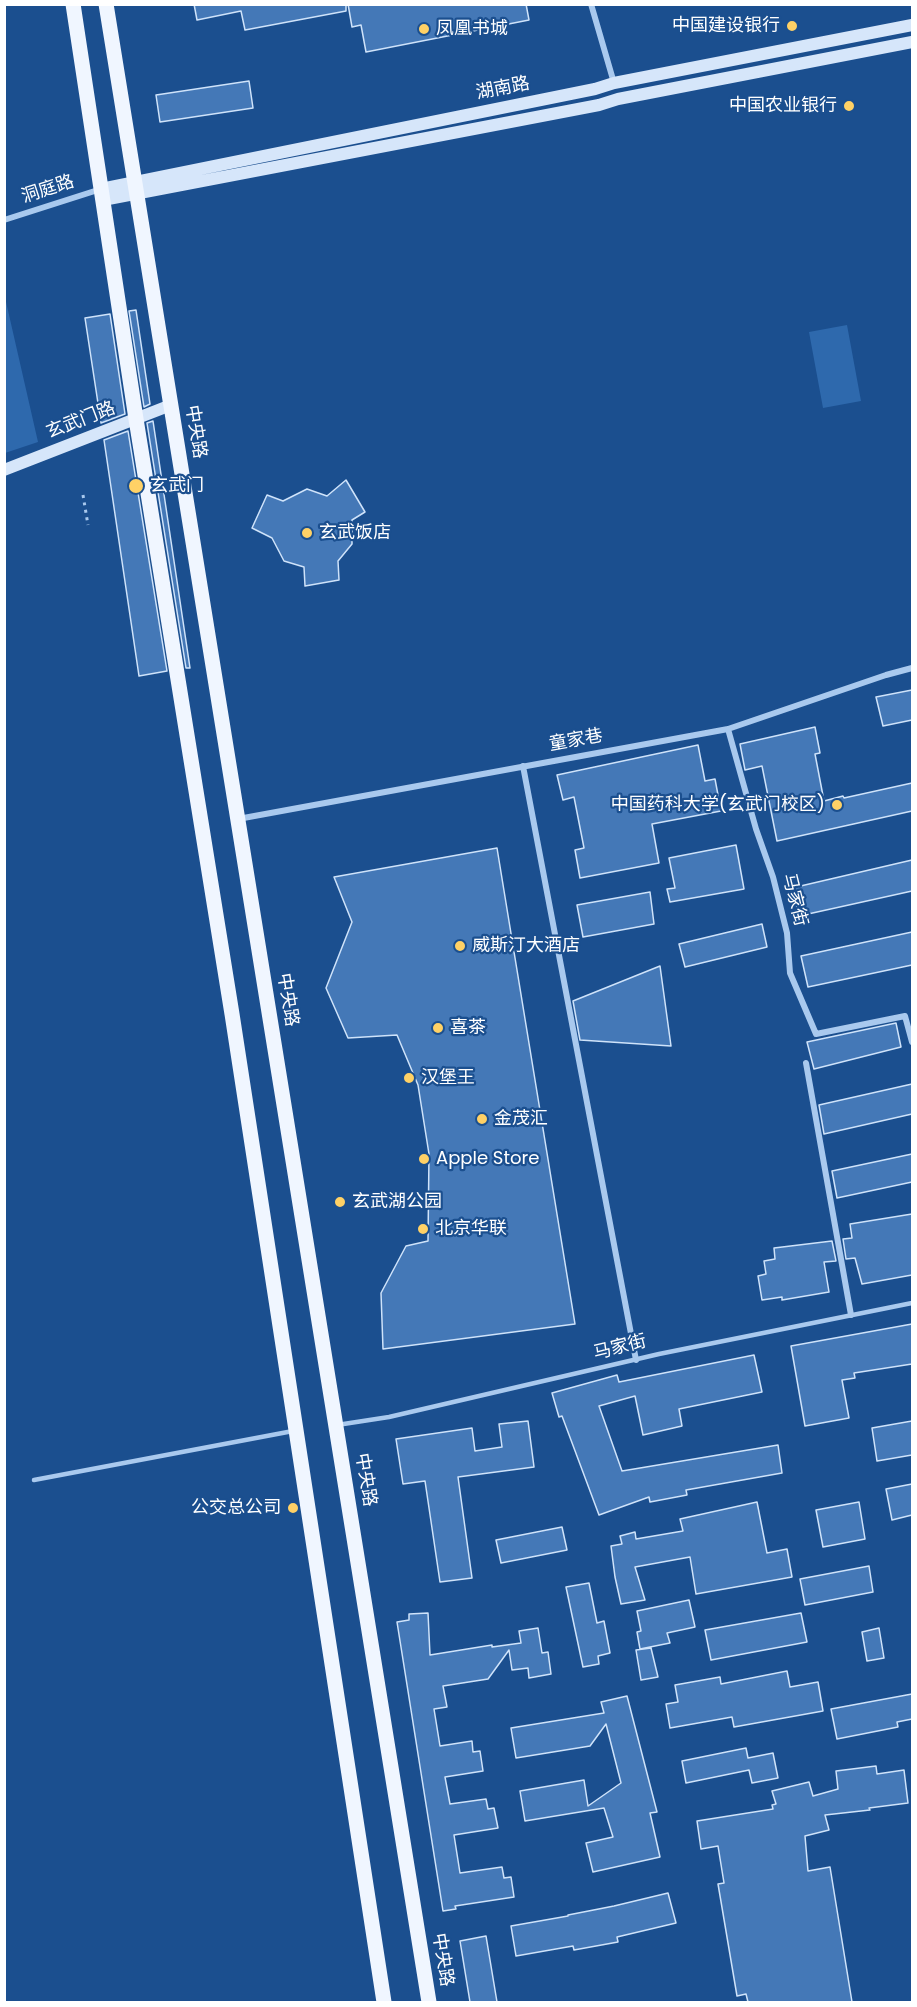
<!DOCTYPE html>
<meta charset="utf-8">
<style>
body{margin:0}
#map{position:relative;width:917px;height:2007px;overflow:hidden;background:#1b4f8f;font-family:Poppins,sans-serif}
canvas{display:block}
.frame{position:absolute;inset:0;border:6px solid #fff;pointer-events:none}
</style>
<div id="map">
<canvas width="917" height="2007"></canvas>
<div class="frame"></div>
</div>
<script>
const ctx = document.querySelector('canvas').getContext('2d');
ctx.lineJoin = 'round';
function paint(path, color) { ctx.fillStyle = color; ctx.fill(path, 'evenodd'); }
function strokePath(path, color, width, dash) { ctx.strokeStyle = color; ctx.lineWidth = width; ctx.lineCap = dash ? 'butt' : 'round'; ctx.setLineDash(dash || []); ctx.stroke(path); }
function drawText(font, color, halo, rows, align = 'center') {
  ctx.font = font + ' Poppins,"Noto Sans SC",sans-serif'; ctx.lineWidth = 4.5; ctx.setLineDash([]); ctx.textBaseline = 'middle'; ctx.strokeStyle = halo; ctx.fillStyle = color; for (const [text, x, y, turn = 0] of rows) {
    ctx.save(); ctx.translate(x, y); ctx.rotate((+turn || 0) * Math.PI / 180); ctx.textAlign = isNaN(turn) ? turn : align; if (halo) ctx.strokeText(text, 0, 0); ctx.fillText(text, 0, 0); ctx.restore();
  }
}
paint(new Path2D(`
 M 4,293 L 38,442 L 5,453 L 4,453 Z
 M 847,325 L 861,401 L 823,408 L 809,332 Z`), '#2e69ad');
const building = new Path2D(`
 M 194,4 L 346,4 L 346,11 L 245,30 L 241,11 L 197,20 Z
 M 348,4 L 526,4 L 529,20 L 366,52 L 361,25 L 352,27 Z
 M 249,81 L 253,108 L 160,122 L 156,95 Z
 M 136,310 L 150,404 L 144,407 L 129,311 Z
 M 110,314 L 125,414 L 101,423 L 85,318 Z
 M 153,421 L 190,668 L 186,668 L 147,423 Z
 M 128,431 L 167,671 L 139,676 L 104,440 Z
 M 346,480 L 365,512 L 352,520 L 352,544 L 338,561 L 339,580 L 305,586 L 304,567 L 284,561 L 272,538 L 252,528 L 267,495 L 283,501 L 307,489 L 327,496 Z
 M 912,690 L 912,720 L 883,726 L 876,697 Z
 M 815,727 L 820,753 L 815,754 L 824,801 L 843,796 L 844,798 L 912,783 L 912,811 L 777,841 L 762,766 L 745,770 L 740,744 Z
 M 698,745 L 705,781 L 715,779 L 721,811 L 652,824 L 659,863 L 580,878 L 575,850 L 584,848 L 574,797 L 563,800 L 557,775 Z
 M 736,845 L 744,889 L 670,902 L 667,889 L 675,888 L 669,858 Z
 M 497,848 L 575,1324 L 383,1349 L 381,1293 L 406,1246 L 428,1241 L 429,1154 L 418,1085 L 397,1035 L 348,1038 L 326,988 L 352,922 L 334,877 Z
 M 912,860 L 912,891 L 799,916 L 792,888 Z
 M 650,892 L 654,924 L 583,937 L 577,905 Z
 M 762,924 L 767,947 L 685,967 L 679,944 Z
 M 912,932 L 912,965 L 808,987 L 801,956 Z
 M 660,966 L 671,1046 L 580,1040 L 573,1001 Z
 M 896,1023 L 901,1047 L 814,1069 L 807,1042 Z
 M 912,1084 L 912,1114 L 824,1134 L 819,1105 Z
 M 912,1154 L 912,1182 L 837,1198 L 832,1171 Z
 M 912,1214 L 912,1275 L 862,1284 L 855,1258 L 846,1259 L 843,1239 L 852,1238 L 850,1224 Z
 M 832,1241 L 836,1261 L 824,1262 L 829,1292 L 782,1300 L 782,1297 L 762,1300 L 758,1276 L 766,1274 L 764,1261 L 775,1259 L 774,1248 Z
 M 912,1324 L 912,1364 L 854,1373 L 855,1378 L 842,1380 L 849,1418 L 805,1426 L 791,1346 Z
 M 754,1355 L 762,1392 L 679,1409 L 682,1426 L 643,1435 L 635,1396 L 599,1406 L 622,1471 L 778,1445 L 782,1473 L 686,1490 L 687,1495 L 650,1502 L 649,1497 L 599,1515 L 562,1416 L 559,1417 L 552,1393 L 617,1375 L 619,1382 Z
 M 528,1421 L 534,1467 L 458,1477 L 472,1578 L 440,1582 L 425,1481 L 403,1484 L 396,1439 L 472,1428 L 475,1451 L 502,1447 L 499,1424 Z
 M 912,1421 L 912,1455 L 877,1461 L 872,1428 Z
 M 912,1484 L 912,1515 L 892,1520 L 886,1489 Z
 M 757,1502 L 767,1553 L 787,1549 L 792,1577 L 696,1594 L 690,1557 L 635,1567 L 645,1600 L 621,1604 L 615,1577 L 611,1546 L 622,1544 L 620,1536 L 635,1532 L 636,1539 L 683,1531 L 680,1519 Z
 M 859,1502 L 865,1539 L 823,1547 L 816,1510 Z
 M 562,1527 L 567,1550 L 501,1563 L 496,1540 Z
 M 869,1566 L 873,1592 L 805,1605 L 800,1579 Z
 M 589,1583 L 597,1623 L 604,1621 L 610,1653 L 598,1656 L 599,1664 L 583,1667 L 566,1587 Z
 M 689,1600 L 695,1627 L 667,1633 L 670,1643 L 640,1649 L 637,1632 L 641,1631 L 637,1611 Z
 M 428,1613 L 430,1655 L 492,1645 L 492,1647 L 521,1643 L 519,1631 L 538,1628 L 542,1653 L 548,1652 L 551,1674 L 529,1678 L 528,1668 L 512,1670 L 509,1650 L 488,1679 L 443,1686 L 447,1707 L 434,1709 L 440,1746 L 472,1741 L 473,1752 L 480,1751 L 483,1771 L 445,1777 L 450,1804 L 486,1799 L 488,1809 L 494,1808 L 498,1828 L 454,1835 L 460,1873 L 502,1867 L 504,1878 L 511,1877 L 514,1897 L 455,1906 L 456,1909 L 443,1911 L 397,1622 L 409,1620 L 409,1614 Z
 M 801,1613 L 807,1642 L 711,1660 L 705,1630 Z
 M 879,1628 L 884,1658 L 867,1661 L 862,1632 Z
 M 651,1648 L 658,1677 L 641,1680 L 636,1650 Z
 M 787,1671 L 790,1687 L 818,1682 L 823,1711 L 734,1727 L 732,1717 L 670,1728 L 666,1704 L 678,1702 L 675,1685 L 720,1677 L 721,1684 Z
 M 912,1694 L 912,1719 L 897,1722 L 898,1727 L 837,1739 L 831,1709 Z
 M 627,1696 L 657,1812 L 650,1813 L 660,1857 L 593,1872 L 586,1843 L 613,1837 L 604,1808 L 525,1821 L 520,1791 L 584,1780 L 588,1806 L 621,1783 L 606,1724 L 590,1746 L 516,1758 L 511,1728 L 604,1713 L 601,1702 Z
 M 746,1748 L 748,1758 L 773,1753 L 778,1778 L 752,1783 L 749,1770 L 686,1783 L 682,1761 Z
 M 876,1766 L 877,1774 L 904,1770 L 908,1803 L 869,1808 L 870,1810 L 825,1815 L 829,1830 L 805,1836 L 808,1871 L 830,1867 L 852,2002 L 748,2002 L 746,1994 L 737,1996 L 718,1884 L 724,1883 L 718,1846 L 701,1849 L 697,1821 L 773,1809 L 772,1805 L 776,1804 L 772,1791 L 809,1782 L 813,1796 L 838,1789 L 836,1771 Z
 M 668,1893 L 676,1923 L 617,1937 L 618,1942 L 574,1950 L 573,1946 L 516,1956 L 511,1926 L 568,1916 L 568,1915 L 614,1906 Z
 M 486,1936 L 497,2002 L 470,2002 L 460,1941 Z`);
paint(building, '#4478b7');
strokePath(building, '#cfe3fa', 1.5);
strokePath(new Path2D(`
 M 83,495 L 88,525`), '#a9c9ee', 3, [3, 4.5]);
strokePath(new Path2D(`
 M 337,1425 L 389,1417 L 659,1354 L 912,1303
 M 34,1480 L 293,1431`), '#a9c9ee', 4.5);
strokePath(new Path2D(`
 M 591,4 L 614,83
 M 4,220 L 101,189
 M 728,729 L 756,829 L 773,877 L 787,933 L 790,973 L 816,1034 L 905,1016 L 912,1042
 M 523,766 L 636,1360
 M 238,819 L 728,729 L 886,675 L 912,668
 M 806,1063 L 851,1315`), '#a9c9ee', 6);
strokePath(new Path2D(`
 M 101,189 L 595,89 L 614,83 L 912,25
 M 103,200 L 599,105 L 618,99 L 912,42
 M 4,470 L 171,405`), '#d6e6fa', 12);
strokePath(new Path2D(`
 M 73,4 L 136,419 L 232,1014 L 384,2002
 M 106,4 L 429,2002`), '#f0f6ff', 15);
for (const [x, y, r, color] of [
 [792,26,6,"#ffd166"],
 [424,29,6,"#ffd166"],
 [849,106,6,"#ffd166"],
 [136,486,8,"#ffd166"],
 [307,533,6,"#ffd166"],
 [837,805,6,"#ffd166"],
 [460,946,6,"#ffd166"],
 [438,1028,6,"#ffd166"],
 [409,1078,6,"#ffd166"],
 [482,1119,6,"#ffd166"],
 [424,1159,6,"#ffd166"],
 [340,1202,6,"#ffd166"],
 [423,1229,6,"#ffd166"],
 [293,1508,6,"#ffd166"]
]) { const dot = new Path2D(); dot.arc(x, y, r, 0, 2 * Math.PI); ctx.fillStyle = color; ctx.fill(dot); strokePath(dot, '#1b4f8f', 2); }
drawText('18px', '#fff', '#1b4f8f', [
 ["中国建设银行",780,26,"right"],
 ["凤凰书城",436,29],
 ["中国农业银行",837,106,"right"],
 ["玄武门",150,486],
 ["玄武饭店",319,533],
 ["中国药科大学(玄武门校区)",825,805,"right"],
 ["威斯汀大酒店",472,946],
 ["喜茶",450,1028],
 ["汉堡王",421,1078],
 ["金茂汇",494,1119],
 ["Apple Store",436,1159],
 ["玄武湖公园",352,1202],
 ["北京华联",435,1229],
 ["公交总公司",281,1508,"right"]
], 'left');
drawText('18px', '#fff', '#1b4f8f', [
 ["湖南路",503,89,-11],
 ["洞庭路",48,190,-18],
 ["玄武门路",81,421,-21],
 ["中央路",195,432,81],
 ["童家巷",576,741,-10],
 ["马家街",794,900,76],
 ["中央路",287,1000,81],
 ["马家街",620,1348,-14],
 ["中央路",365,1480,81],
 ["中央路",442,1960,81]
]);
</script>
